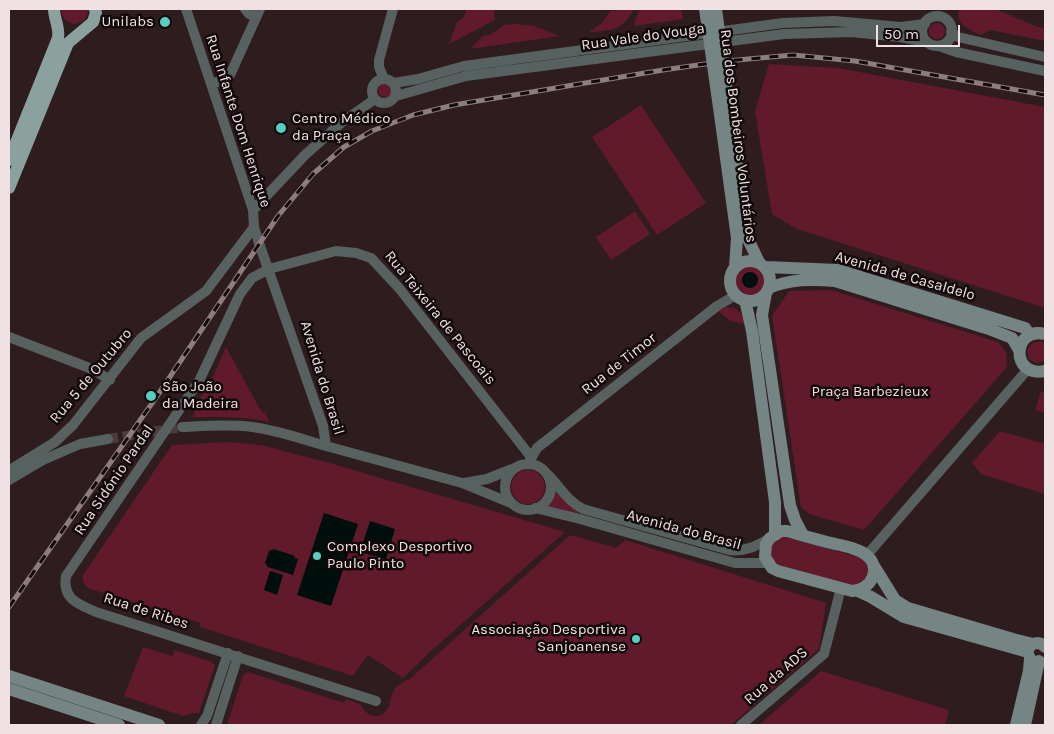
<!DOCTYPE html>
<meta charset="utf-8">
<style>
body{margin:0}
#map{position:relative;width:1054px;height:734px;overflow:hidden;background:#2f1c1f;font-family:Karla,sans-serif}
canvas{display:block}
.frame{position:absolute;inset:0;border:10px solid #f0e2e4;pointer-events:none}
.scale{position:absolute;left:876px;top:25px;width:84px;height:22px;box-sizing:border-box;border:2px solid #f0e2e4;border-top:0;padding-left:6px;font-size:15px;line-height:18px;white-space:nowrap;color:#f0e2e4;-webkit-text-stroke:4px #11090a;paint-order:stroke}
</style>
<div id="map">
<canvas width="1054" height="734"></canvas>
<div class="frame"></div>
<div class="scale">50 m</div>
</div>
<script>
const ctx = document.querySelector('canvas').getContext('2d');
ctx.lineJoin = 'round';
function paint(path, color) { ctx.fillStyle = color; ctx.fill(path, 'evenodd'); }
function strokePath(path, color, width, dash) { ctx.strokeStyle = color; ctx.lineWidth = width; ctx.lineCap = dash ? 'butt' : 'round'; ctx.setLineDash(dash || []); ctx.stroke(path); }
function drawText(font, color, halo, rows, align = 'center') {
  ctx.font = font + ' Karla,sans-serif'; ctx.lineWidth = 5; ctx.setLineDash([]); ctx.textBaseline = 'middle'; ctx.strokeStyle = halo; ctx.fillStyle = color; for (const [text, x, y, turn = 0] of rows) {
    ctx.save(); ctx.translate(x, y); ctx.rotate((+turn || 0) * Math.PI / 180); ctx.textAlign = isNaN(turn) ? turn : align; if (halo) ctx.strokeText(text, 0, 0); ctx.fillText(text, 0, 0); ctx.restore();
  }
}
paint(new Path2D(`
 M 61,9 L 89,9 L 89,10 L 85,20 L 75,24 C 66,22 62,18 61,9 Z
 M 467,9 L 499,9 L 494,10 L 495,20 L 449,44 L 457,22 L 464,17 Z
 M 626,9 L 634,9 C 622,32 612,29 588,33 L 603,22 L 610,11 Z
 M 645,9 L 681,9 L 683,19 L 634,26 L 634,23 L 640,10 Z
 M 959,9 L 995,9 L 1038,27 L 1045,28 L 1045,41 L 990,30 L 981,35 C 969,30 955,24 959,9 Z
 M929 31a8 8 0 1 1 16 0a8 8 0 1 1-16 0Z
 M 517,24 L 534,26 L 559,36 L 470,49 L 483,36 L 492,34 L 504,25 Z
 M 769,64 L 838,68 L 1045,107 L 1045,308 L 797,229 L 772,214 L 755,111 Z
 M378 90a7 7 0 1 1 14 0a7 7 0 1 1-14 0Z
 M 641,105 L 706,203 L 657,235 L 592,137 Z
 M 635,211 L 650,234 L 611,260 L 596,237 Z
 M734 280a16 16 0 1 1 32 0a16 16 0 1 1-32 0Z
 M 831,290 L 998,342 L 1006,352 L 1007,367 L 864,530 L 809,514 L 801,507 L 772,316 L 789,291 Z
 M 726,307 C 738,307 743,313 745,324 L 731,321 L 718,311 Z
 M 1040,341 L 1045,343 L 1045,361 L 1036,363 L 1029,359 L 1027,350 L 1032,343 Z
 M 226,347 L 262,413 L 265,412 L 269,422 C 243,416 218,417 192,417 L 200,402 L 198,401 L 211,381 Z
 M 1041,391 L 1045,393 L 1045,413 L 1035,410 Z
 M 1000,431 L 1045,444 L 1045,494 L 981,474 L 972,463 Z
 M 228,442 L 261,445 L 326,462 L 565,532 L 431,651 L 403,678 L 368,655 L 353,676 L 200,627 L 201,623 L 90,589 C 84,585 82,582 83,575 L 172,445 Z
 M511 487a17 17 0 1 1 34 0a17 17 0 1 1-34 0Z
 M 556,490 L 571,508 L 578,512 L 577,515 L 549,507 Z
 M 570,535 L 616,548 L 625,540 L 826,603 L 819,649 L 731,725 L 227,725 L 243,675 L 248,672 L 344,703 L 346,699 L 360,704 C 367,718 381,722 389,706 C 391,701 391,695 394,690 C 397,685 404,681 410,679 Z
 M 781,537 L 785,537 L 859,557 C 875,567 868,582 852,586 L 779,565 C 771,560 770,555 771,546 Z
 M 143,647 L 172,656 L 175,650 L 212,662 L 215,665 L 199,713 L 192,713 L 183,716 L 124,696 Z
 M 821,671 L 949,710 L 945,725 L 759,725 Z`), '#601a2c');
paint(new Path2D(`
 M742 280a8 8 0 1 1 16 0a8 8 0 1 1-16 0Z
 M 324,513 L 358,524 L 331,606 L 297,595 Z
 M 370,521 L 395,529 L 386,559 L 360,552 Z
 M 274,549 L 295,556 L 294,558 L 298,559 L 293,575 L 268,567 L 265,563 L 269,551 Z
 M 270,571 L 283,575 L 277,595 L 264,590 Z`), '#000e0c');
strokePath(new Path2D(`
 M 108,439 L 182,427`), '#4c3a3d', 10, [10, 5]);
strokePath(new Path2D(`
 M 186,9 L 253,210 L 254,227 L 259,243 L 323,426 L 326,446 L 462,483 L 513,504
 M 245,9 L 249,14 L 256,17
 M922 31a15 15 0 1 1 30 0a15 15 0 1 1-30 0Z
 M 951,32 L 958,37 L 1045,57
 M 939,46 L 956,52 L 1045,71
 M372 91a12 12 0 1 1 24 0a12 12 0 1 1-24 0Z
 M 384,79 L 379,67 L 379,60 L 393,9
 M 394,83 L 418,79 L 464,66 L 783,23 L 834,21 L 901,27 L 925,24
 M 213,84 L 230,75 L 260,9
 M 396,96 L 466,76 L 784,34 L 851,32 L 900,37 L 927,42
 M 253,210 L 305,155 L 341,123 L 375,99
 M 9,337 L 92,369 L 110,380
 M 182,427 C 205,426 229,424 252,427 C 277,430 302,439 326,446
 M 528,464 L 537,448 L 717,306 L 736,295
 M505 487a23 23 0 1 1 46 0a23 23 0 1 1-46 0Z
 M 9,474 L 13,468 L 55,442 L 73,425 L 141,338 L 206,291 L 254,227
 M 547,474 C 560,486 567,501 583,509 L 729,550 C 745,552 757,546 770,538
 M 9,480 L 43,460 L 80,444 L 108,439
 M 464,483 L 487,479 L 512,469
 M 535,508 L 580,519 L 735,563 L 768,563
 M 867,555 L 1028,369
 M 376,701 L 96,612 C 78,604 62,599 66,576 L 199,381 L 240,294 L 252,278 L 269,269 L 336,251 L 356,253 L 371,258 L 399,288 L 531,457
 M 201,725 L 207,716 L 228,653
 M 216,725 L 238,656
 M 741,725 L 824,654 L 841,588`), '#566160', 10);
strokePath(new Path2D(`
 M 732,127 L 747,237 L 759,262
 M 722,129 L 737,238 L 735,267
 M730 281a20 20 0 1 1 40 0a20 20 0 1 1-40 0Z
 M 766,267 L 838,270 L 1025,328 L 1030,335
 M 769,288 C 790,279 812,279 835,281 L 989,329 L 1012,338 L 1019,350
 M 766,293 L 762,315 L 790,505 L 795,520 L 803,535
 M 745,300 L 752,331 L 775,502 L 775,534
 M 1045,334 C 1012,326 1010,378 1045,371
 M 781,531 L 787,531 C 805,536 822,541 840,545 C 848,547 858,549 865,554 C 883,567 872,590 852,591 L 778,571 L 772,568 L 765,557 L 766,544 L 770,538 Z
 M 874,566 L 895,600 L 908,608 L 1013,639 L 1033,644
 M 858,591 L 871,597 L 904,617 L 1028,652
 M 1028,649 C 1032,642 1040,641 1045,647
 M 9,676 L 159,725
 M 9,689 L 119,725
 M 1016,725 L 1029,671 L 1030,658
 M 1025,725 L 1039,661`), '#748583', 12);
strokePath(new Path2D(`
 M 9,160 L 58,38 C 60,28 54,19 54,9
 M 9,188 L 68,43 L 93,22 L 96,13 L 95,9`), '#8aa19e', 12);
const rail = new Path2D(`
 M 9,607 L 155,399 L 278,216 L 313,174 L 344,147 L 372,131 L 413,115 L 454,105 L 663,70 L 726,61 L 793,55 L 855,61 L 1045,95`);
strokePath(rail, '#8d7d7f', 5);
strokePath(rail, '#11090a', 3, [9]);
strokePath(new Path2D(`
 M 705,9 L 722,129
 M 716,9 L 732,127`), '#748583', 12);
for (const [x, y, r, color] of [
 [165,22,6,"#56cec3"],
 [281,128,6,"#56cec3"],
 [151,396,6,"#56cec3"],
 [317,556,5,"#56cec3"],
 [636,639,5,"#56cec3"]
]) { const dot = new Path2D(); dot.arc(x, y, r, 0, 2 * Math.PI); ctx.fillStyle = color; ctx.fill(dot); strokePath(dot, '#11090a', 2); }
drawText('15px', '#f0e2e4', '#11090a', [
 ["Unilabs",154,22,"right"],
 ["Centro Médico",292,119],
 ["da Praça",292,136],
 ["São João",162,387],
 ["da Madeira",162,404],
 ["Complexo Desportivo",327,547],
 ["Paulo Pinto",327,564],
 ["Associação Desportiva",626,630,"right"],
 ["Sanjoanense",626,647,"right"]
], 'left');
drawText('15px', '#f0e2e4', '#11090a', [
 ["Rua Vale do Vouga",643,37,-8],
 ["Rua Infante Dom Henrique",238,121,72],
 ["Rua dos Bombeiros Voluntários",738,136,83],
 ["Avenida de Casaldelo",905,276,16],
 ["Rua Teixeira de Pascoais",440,318,51],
 ["Rua de Timor",619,364,-38],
 ["Rua 5 de Outubro",91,376,-50],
 ["Avenida do Brasil",322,378,73],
 ["Rua Sidónio Pardal",114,480,-56],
 ["Avenida do Brasil",684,530,15],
 ["Rua de Ribes",146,611,18],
 ["Rua da ADS",776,676,-41]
]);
drawText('15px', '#f5d9dc', '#11090a', [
 ["Praça Barbezieux",870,392]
]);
</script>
